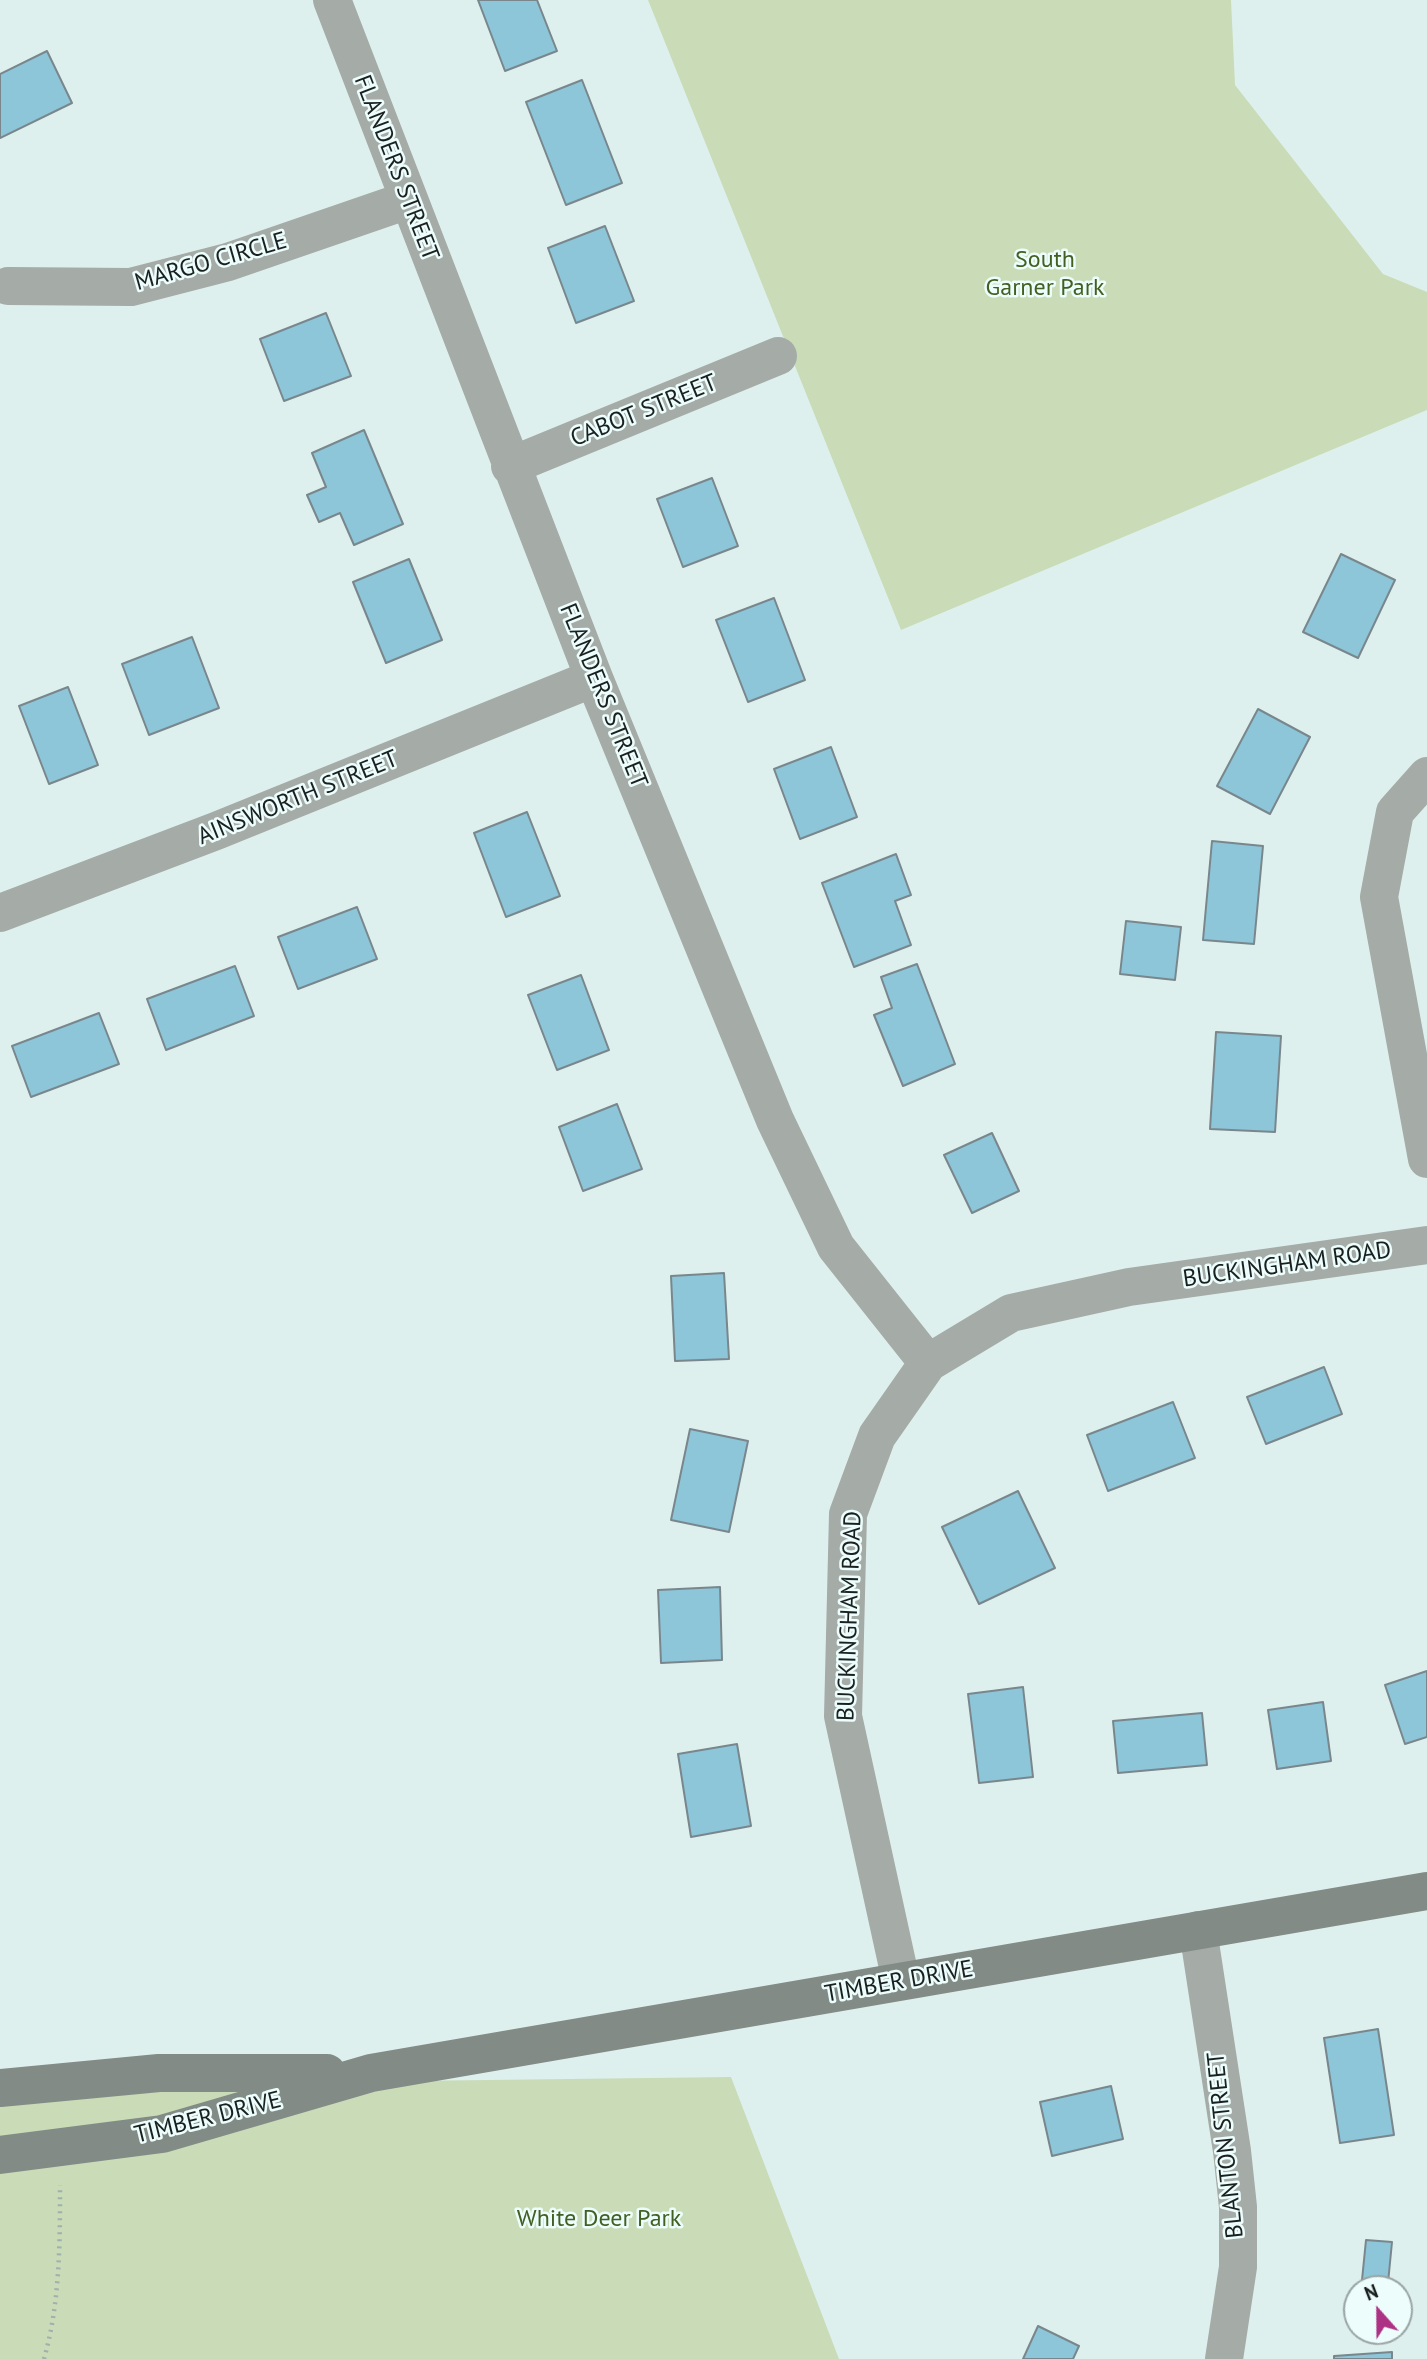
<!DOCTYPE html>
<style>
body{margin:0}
#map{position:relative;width:1427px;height:2359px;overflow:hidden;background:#def0ee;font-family:"PT Sans",sans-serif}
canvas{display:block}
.north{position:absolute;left:1343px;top:2275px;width:70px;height:70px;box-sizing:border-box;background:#ecfdfc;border:2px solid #98a5a4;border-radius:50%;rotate:339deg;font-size:19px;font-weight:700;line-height:28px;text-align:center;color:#19201f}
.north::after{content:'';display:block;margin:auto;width:24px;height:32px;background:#ad3284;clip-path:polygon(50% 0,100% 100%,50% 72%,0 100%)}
</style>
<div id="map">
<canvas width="1427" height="2359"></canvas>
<div class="north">N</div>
</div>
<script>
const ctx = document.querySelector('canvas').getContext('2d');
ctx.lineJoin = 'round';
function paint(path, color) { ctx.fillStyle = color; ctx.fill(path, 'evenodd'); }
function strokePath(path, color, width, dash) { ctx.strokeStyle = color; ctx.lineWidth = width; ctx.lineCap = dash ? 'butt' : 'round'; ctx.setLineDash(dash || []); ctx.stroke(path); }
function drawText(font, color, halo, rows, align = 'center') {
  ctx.font = font + ' "PT Sans",sans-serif'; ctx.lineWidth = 5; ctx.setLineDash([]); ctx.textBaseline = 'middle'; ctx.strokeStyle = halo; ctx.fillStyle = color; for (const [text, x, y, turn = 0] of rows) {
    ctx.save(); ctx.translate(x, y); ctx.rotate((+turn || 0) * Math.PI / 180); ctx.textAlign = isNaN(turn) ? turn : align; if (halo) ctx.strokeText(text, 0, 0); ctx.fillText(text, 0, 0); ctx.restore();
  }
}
paint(new Path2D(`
 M 648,0 L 1231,0 L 1235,85 L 1383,274 L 1427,292 L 1427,410 L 901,630 Z
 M 731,2077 L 839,2359 L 0,2359 L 0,2086 Z`), '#c9dcb7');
const building = new Path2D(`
 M 478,0 L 537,0 L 557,51 L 505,71 Z
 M 47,51 L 72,103 L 0,138 L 0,74 Z
 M 582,80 L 622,183 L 566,205 L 526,102 Z
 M 605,226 L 634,301 L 576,323 L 548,248 Z
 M 326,313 L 351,376 L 284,401 L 260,339 Z
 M 364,430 L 403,524 L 354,545 L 340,513 L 319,522 L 307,495 L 326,487 L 312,453 Z
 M 712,478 L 738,546 L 683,567 L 657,499 Z
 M 1341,554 L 1395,580 L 1358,658 L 1303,632 Z
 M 409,559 L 442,640 L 386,663 L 353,582 Z
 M 774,598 L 805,680 L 748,702 L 716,620 Z
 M 192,637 L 219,708 L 149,735 L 122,664 Z
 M 68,687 L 98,765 L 49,784 L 19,706 Z
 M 1258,709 L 1310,737 L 1270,814 L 1217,786 Z
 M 831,747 L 857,817 L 800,839 L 774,769 Z
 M 527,812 L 560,896 L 506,917 L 474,833 Z
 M 1212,841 L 1263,846 L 1254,944 L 1203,940 Z
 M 896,854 L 911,895 L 895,901 L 911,945 L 854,967 L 822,883 Z
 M 357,907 L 377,959 L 298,989 L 278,937 Z
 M 1126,921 L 1181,927 L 1175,980 L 1120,974 Z
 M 917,964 L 955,1064 L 903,1086 L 874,1015 L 892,1008 L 881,977 Z
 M 235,966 L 254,1016 L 166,1050 L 147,999 Z
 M 581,975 L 609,1050 L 557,1070 L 528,995 Z
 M 99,1013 L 119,1064 L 31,1097 L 12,1046 Z
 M 1216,1032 L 1281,1036 L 1275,1132 L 1210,1129 Z
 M 617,1104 L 642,1169 L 583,1191 L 559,1127 Z
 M 992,1133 L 1019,1191 L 972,1213 L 944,1155 Z
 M 724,1273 L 729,1359 L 675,1361 L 671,1276 Z
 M 1324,1367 L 1342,1414 L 1266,1444 L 1247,1397 Z
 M 1173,1402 L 1195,1458 L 1108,1491 L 1087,1435 Z
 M 690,1429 L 748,1441 L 729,1532 L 671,1520 Z
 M 1018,1491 L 1055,1568 L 979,1604 L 942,1527 Z
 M 720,1587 L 722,1660 L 661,1663 L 658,1590 Z
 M 1427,1671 L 1427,1737 L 1405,1744 L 1385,1685 Z
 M 1023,1687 L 1033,1777 L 979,1783 L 968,1694 Z
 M 1323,1702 L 1331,1761 L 1277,1769 L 1268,1710 Z
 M 1202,1713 L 1207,1765 L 1118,1773 L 1113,1721 Z
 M 737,1744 L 751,1826 L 691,1837 L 678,1754 Z
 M 1378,2029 L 1394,2135 L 1340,2143 L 1324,2038 Z
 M 1111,2086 L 1123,2139 L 1052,2156 L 1040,2102 Z
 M 1366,2240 L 1392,2242 L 1388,2283 L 1362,2280 Z
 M 1038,2326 L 1079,2346 L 1073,2359 L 1023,2359 Z
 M 1392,2352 L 1392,2359 L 1334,2359 L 1334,2356 Z`);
paint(building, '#8dc5d9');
strokePath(building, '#79878c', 2);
strokePath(new Path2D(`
 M 44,2359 C 60,2303 60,2243 60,2185`), '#a1afad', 4.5, [2, 5]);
strokePath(new Path2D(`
 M 332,0 L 594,678 L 775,1120 L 836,1247 L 928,1363
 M 8,286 L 131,287 L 228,262 L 408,200
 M 510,466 L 778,356
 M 1427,776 L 1395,812 L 1379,897 L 1427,1159
 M 0,913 L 216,831 L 594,678
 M 1198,1930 L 1232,2151 L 1238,2207 L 1238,2267 L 1224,2359
 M 901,1981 L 843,1716 L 848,1514 L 877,1436 L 928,1363 L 1011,1313 L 1129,1287 L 1427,1245`), '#a5aba7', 38);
strokePath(new Path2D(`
 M 0,2088 L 159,2073 L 327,2073
 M 0,2155 L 162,2134 L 371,2073 L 1427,1891`), '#828b86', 38);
drawText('24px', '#19201f', '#ecfdfc', [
 ["FLANDERS STREET",396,168,69],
 ["MARGO CIRCLE",211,262,-16],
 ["CABOT STREET",644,411,-22],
 ["FLANDERS STREET",603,696,68],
 ["AINSWORTH STREET",298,798,-22],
 ["BUCKINGHAM ROAD",1287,1265,-8],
 ["BUCKINGHAM ROAD",850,1616,-88],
 ["TIMBER DRIVE",899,1982,-10],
 ["TIMBER DRIVE",208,2118,-14],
 ["BLANTON STREET",1226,2145,-96]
]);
drawText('24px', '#435f21', '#ecfdfc', [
 ["South",1045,260],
 ["Garner Park",1045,288],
 ["White Deer Park",599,2219]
]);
</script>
